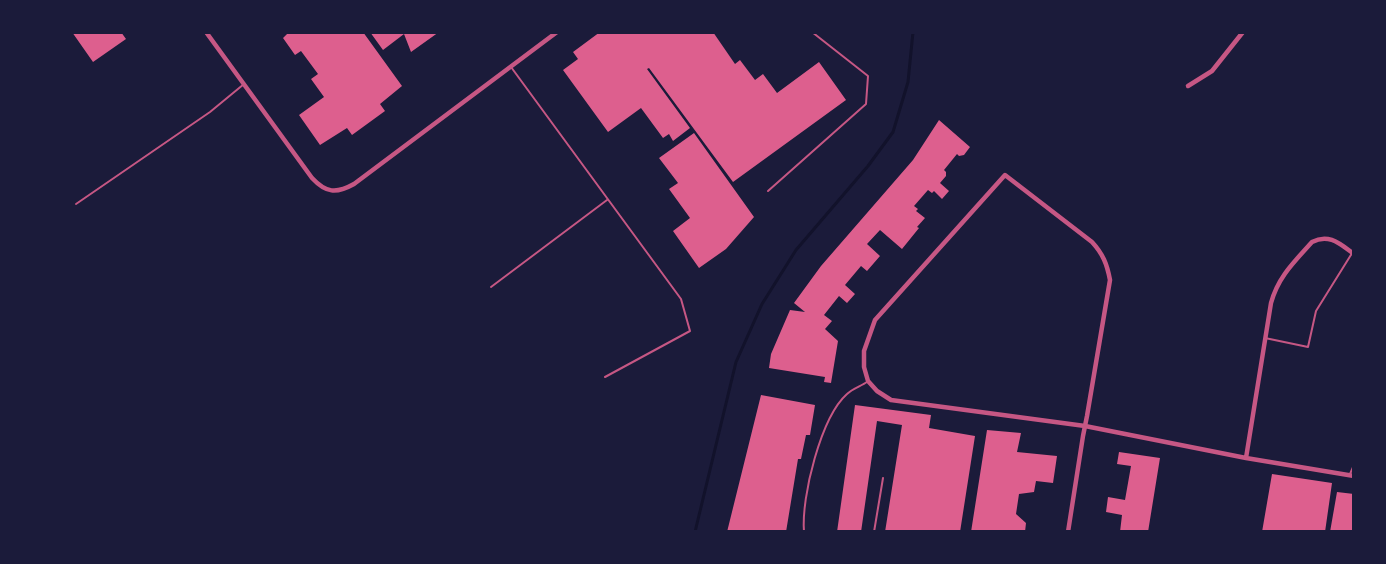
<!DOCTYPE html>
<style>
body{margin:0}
#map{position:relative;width:1386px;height:564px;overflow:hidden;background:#1b1b3a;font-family:Bitter,serif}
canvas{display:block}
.frame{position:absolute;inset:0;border:34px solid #1b1b3a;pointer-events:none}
</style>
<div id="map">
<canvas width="1386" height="564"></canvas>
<div class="frame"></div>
</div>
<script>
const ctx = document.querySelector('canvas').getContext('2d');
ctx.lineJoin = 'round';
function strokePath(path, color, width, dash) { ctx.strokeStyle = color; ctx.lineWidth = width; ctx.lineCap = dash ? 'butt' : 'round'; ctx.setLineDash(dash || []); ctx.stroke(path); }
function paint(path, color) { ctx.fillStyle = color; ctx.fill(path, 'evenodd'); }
strokePath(new Path2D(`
 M 695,532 L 736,362 L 762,304 L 796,250 L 868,166 L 893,132 L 908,82 L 913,32`), '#12122b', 3);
paint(new Path2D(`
 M 72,32 L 121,32 L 126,39 L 93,62 Z
 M 289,32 L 363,32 L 402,86 L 380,104 L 385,111 L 352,135 L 347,128 L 320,145 L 299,115 L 324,97 L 311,79 L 318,74 L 301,51 L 295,55 L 283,38 Z
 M 370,32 L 439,32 L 411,52 L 404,34 L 383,50 Z
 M 600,32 L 713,32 L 735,64 L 740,60 L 755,80 L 763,74 L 777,93 L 819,62 L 846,100 L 733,182 L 649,68 L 647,69 L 690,128 L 673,141 L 669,134 L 663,138 L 641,108 L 608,132 L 563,70 L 578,59 L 573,52 Z
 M 939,120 L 970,147 L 964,155 L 959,156 L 957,154 L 944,170 L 946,172 L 946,176 L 940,183 L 949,191 L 942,199 L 934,191 L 932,193 L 928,190 L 914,206 L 918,209 L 916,211 L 925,218 L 917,227 L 919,228 L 902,249 L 880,230 L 867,244 L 880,256 L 867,271 L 861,266 L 845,285 L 855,294 L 847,303 L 839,296 L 824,315 L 832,321 L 825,329 L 838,341 L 831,383 L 824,382 L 825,377 L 769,368 L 771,354 L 790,310 L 805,312 L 794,303 L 821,266 L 913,160 Z
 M 694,133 L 754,217 L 726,249 L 699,268 L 673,231 L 690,218 L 669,189 L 678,183 L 659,158 Z
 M 761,395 L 815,405 L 810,435 L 806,435 L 801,459 L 798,459 L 786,532 L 727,532 Z
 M 855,405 L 931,415 L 929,428 L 975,436 L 960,532 L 885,532 L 902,425 L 877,421 L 861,532 L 837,532 Z
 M 987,430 L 1021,433 L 1017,452 L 1057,456 L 1053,483 L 1036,481 L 1034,492 L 1019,494 L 1016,514 L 1026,523 L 1025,532 L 971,532 Z
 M 1119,452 L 1160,458 L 1148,532 L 1120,532 L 1122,515 L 1106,512 L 1108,497 L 1125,500 L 1131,466 L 1117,464 Z
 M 1272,474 L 1332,483 L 1325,532 L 1262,532 Z
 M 1337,492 L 1354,494 L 1354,532 L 1330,532 Z`), '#dd5f8e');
strokePath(new Path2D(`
 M 511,67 L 681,299 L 690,331 L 605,377
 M 768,191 L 866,104 L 868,76 L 812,32
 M 76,204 L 210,112 L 244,84
 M 491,287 L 607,200
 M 1265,338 L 1308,347 L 1316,311 L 1354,250
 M 1350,474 L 1354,465
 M 804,532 C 801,497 821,417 847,394 C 852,389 861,386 867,382
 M 874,532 L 883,478`), '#c65784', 2);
strokePath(new Path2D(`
 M 206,32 L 312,178 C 326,193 336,194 354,184 L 557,32
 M 1188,86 L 1212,71 L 1243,32
 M 1246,458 L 1271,303 C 1278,277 1294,262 1312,242 C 1329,233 1340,244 1354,254
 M 1068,532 L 1083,436 L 1087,416 L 1110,280 C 1107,264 1103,254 1092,242 L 1005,175 L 875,320 L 864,351 L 864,367 L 868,381 L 877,391 L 891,400 L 1085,426 L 1246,458 L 1354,476`), '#c65784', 4.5);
</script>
